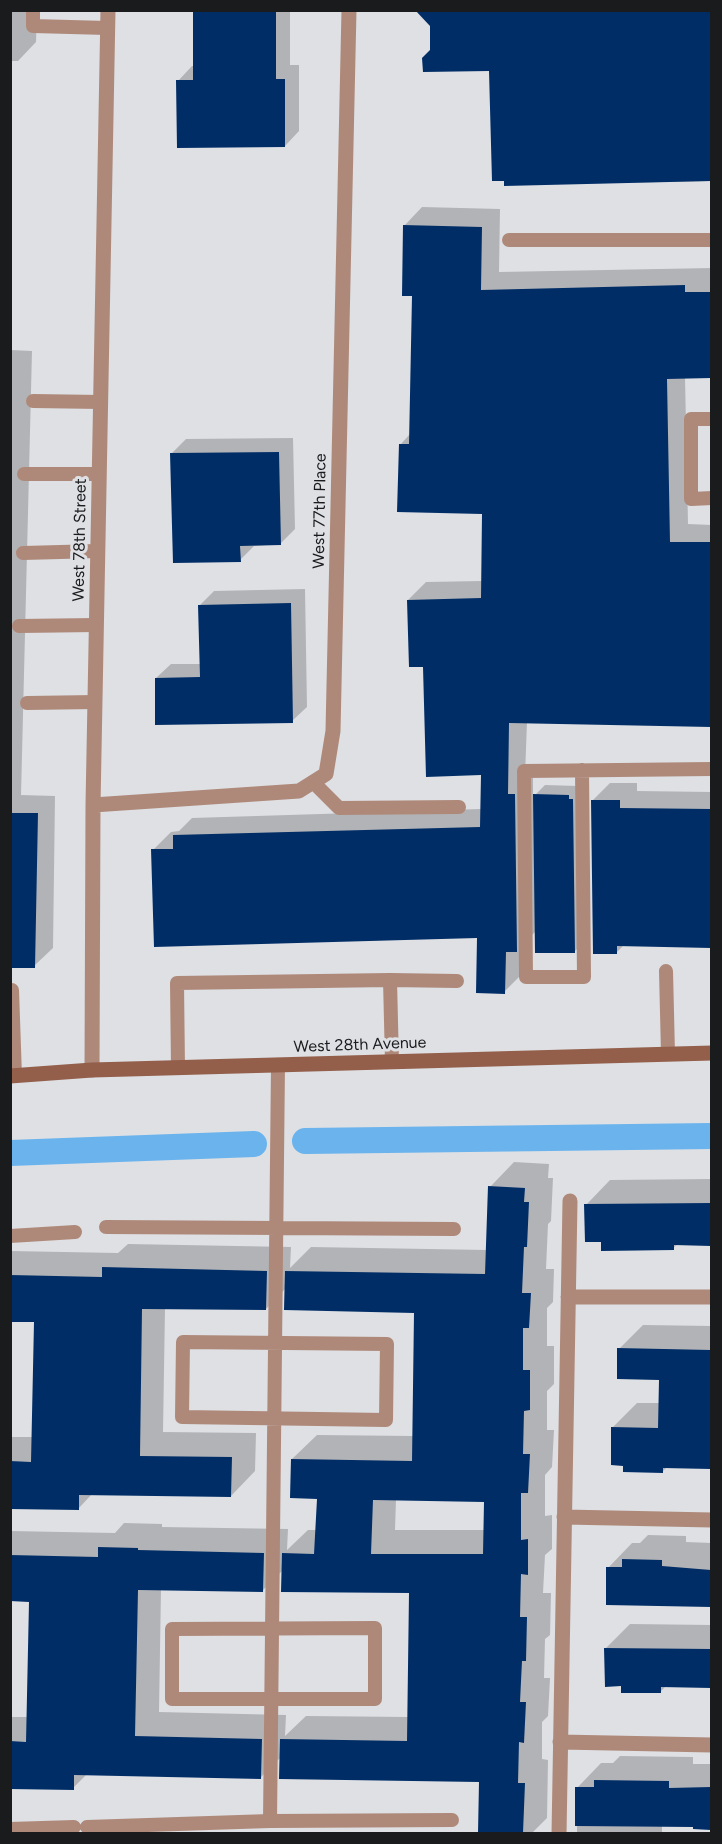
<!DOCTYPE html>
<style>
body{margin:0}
#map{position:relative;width:722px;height:1844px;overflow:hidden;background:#dee0e4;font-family:Figtree,sans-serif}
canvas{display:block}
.frame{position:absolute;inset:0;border:12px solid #1a1b1c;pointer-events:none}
</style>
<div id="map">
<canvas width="722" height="1844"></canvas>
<div class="frame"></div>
</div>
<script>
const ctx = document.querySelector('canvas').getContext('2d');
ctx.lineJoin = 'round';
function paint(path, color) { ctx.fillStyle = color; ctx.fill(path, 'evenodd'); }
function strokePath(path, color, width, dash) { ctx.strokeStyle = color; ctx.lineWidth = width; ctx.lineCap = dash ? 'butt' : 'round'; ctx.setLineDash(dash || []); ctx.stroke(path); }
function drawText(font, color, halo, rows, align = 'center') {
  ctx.font = font + ' Figtree,sans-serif'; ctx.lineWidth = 6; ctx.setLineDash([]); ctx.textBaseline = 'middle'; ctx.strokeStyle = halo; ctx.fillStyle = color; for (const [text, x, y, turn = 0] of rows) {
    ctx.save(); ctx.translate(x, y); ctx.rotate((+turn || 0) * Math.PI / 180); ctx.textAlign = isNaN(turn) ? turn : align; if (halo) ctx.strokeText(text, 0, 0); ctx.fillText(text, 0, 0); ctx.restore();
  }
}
paint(new Path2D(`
 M 10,10 L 37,10 L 36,42 L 18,61 L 10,61 Z
 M 195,10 L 290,10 L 290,65 L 299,65 L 299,131 L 285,146 L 178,81 L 192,66 L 195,66 Z
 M 417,10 L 712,10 L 712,181 L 506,185 L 490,69 L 432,51 L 431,25 Z
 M 422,207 L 500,209 L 499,272 L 712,268 L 712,376 L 685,377 L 688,524 L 712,525 L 712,725 L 527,722 L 525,776 L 533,777 L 533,797 L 545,785 L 578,786 L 584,942 L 574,952 L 536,931 L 523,944 L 522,974 L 504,992 L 479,936 L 153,850 L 171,832 L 179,831 L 192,818 L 481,809 L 482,774 L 425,665 L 408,600 L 426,582 L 482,581 L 483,512 L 400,445 L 410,434 L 413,295 L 404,226 Z
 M 10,350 L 32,351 L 21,795 L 55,796 L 53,948 L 34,966 L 10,966 Z
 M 293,438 L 295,529 L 280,544 L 254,546 L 240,560 L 171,454 L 186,439 Z
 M 305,589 L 307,707 L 292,721 L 156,678 L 171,664 L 201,664 L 200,605 L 214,591 Z
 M 610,783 L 637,783 L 637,791 L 712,792 L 712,946 L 624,945 L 616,953 L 593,800 Z
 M 514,1162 L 549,1164 L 548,1178 L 553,1178 L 551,1221 L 548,1224 L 546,1269 L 554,1269 L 553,1302 L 547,1308 L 547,1346 L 554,1346 L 554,1384 L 547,1391 L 547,1430 L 554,1430 L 552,1467 L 545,1475 L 545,1516 L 552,1515 L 552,1549 L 545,1555 L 543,1593 L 551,1593 L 550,1635 L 545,1639 L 544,1678 L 550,1678 L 548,1716 L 542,1722 L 542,1759 L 548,1760 L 547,1818 L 531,1834 L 480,1834 L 481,1780 L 281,1757 L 261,1777 L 87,1774 L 73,1788 L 10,1787 L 10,1717 L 28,1717 L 31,1600 L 10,1600 L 10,1531 L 115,1533 L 124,1523 L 162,1524 L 162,1527 L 288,1529 L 287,1550 L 308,1530 L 317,1530 L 318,1497 L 292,1459 L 317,1435 L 413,1436 L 416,1311 L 286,1288 L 266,1309 L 165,1308 L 163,1432 L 256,1433 L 255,1471 L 231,1496 L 93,1493 L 78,1509 L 10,1507 L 10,1437 L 33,1437 L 35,1321 L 10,1320 L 10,1251 L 118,1253 L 128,1244 L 291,1247 L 290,1268 L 311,1247 L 487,1250 L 490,1187 ZM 396,1499 L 485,1501 L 485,1530 L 395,1530 ZM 283,1570 L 410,1591 L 409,1717 L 306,1716 L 285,1736 L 286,1715 L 159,1712 L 161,1589 L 263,1590 Z
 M 712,1179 L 712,1244 L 678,1244 L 673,1248 L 603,1240 L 586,1205 L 610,1180 Z
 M 643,1325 L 712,1326 L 712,1467 L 668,1466 L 662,1472 L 613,1427 L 637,1403 L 660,1403 L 661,1378 L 619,1349 Z
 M 648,1535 L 686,1536 L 686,1542 L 712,1543 L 712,1606 L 607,1604 L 608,1568 L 632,1543 L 640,1543 Z
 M 630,1624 L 712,1625 L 712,1695 L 711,1687 L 666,1686 L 660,1692 L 623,1685 L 606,1648 Z
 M 620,1756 L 693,1757 L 693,1764 L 712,1764 L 712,1828 L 694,1828 L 694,1825 L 662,1825 L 662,1834 L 577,1834 L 577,1788 L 601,1763 L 613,1763 Z`), '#0003');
strokePath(new Path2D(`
 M 305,1141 L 712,1136
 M 10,1153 L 254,1144`), '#6ab3ed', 26);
paint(new Path2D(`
 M 193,10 L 276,10 L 276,79 L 285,79 L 285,147 L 177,148 L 176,80 L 193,80 Z
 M 415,10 L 711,10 L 711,181 L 504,186 L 504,181 L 492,181 L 489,71 L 423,72 L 422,58 L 430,50 L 430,26 Z
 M 403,225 L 482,227 L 481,290 L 685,285 L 685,292 L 711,292 L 711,378 L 667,379 L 670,542 L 711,542 L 711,727 L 509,723 L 508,794 L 515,794 L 517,952 L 506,952 L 505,994 L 476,993 L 477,938 L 154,947 L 151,849 L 173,849 L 173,835 L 480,827 L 481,775 L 426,777 L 423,667 L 409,667 L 407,600 L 481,598 L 482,514 L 397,512 L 399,444 L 409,444 L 412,296 L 402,296 Z
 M 279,452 L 281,545 L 240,546 L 241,562 L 173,563 L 170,453 Z
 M 291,603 L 293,723 L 155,725 L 155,678 L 200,677 L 198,605 Z
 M 533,794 L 569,795 L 569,799 L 573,799 L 575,953 L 535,953 Z
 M 591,800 L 620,800 L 620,808 L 711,809 L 711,948 L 617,946 L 617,954 L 593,954 Z
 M 10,813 L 38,813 L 35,968 L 10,968 Z
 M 488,1186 L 525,1188 L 524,1202 L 529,1202 L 527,1247 L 524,1247 L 522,1293 L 531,1293 L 529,1328 L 523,1328 L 523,1370 L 530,1370 L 530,1410 L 524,1411 L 523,1454 L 530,1454 L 528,1493 L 521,1493 L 521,1540 L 528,1539 L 528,1575 L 521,1574 L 520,1617 L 527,1617 L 526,1661 L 522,1661 L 520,1702 L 526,1702 L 524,1743 L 519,1742 L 518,1783 L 525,1783 L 523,1833 L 478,1833 L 479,1782 L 279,1779 L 280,1739 L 407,1741 L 409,1593 L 281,1592 L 282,1553 L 314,1554 L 317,1499 L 290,1498 L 291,1459 L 412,1461 L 414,1313 L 284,1310 L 285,1271 L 485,1274 ZM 373,1500 L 484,1502 L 483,1554 L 371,1554 Z
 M 711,1203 L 711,1246 L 674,1245 L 674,1250 L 601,1251 L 601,1242 L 585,1242 L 584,1204 Z
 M 102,1267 L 267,1271 L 266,1310 L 142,1309 L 140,1456 L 232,1457 L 231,1497 L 79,1495 L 79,1510 L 10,1509 L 10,1461 L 31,1462 L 34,1322 L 10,1322 L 10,1275 L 102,1277 Z
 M 617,1348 L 711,1350 L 711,1469 L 663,1468 L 663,1473 L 623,1472 L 623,1466 L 611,1465 L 611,1427 L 658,1428 L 659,1380 L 617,1379 Z
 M 98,1547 L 138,1548 L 138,1550 L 264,1553 L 263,1592 L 138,1590 L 135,1736 L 262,1739 L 261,1779 L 74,1775 L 74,1790 L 10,1789 L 10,1741 L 26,1742 L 29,1602 L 10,1601 L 10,1555 L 98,1557 Z
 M 622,1559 L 662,1560 L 662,1566 L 711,1570 L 711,1607 L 606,1605 L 606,1567 L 622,1567 Z
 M 604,1648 L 711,1649 L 711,1688 L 661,1687 L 661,1693 L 621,1693 L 621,1686 L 605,1687 Z
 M 594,1780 L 669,1781 L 669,1788 L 711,1787 L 711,1830 L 693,1829 L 693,1827 L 575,1826 L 575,1787 L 594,1787 Z`), '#002d66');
strokePath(new Path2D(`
 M 33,10 L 33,26 L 107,28
 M 509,240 L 712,240
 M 33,401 L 101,402
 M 712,419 L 691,419 L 691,499 L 712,498
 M 24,474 L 99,474
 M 23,553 L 98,551
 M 19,626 L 96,625
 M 27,703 L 95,702
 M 582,770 L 584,977 L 526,977 L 524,771 L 712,769
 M 313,782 L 339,808 L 459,807
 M 666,971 L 668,1054
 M 390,980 L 457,981
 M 12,990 L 15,1076
 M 178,1068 L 177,983 L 390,980 L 392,1062
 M 106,1227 L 454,1229
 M 10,1236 L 75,1232
 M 183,1342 L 387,1344 L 386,1420 L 182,1417 Z
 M 375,1628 L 375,1699 L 172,1699 L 172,1629 Z
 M 270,1821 L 278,1065
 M 87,1827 L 270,1821 L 452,1820
 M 10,1829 L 74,1827`), '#ae897a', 14);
strokePath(new Path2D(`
 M 93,805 L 299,791 L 326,774 L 333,731 L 349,10
 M 92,1070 L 93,805 L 108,10
 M 568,1297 L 712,1297
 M 564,1517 L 712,1520
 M 560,1742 L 712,1745
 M 559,1834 L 570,1201`), '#ae897a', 15);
strokePath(new Path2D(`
 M 10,1076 L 92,1070 L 712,1053`), '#935e4a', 15);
drawText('16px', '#1a1b1c', '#dee0e4', [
 ["West 77th Place",320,511,-89],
 ["West 78th Street",80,540,-89],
 ["West 28th Avenue",360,1045,-2]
]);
</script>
